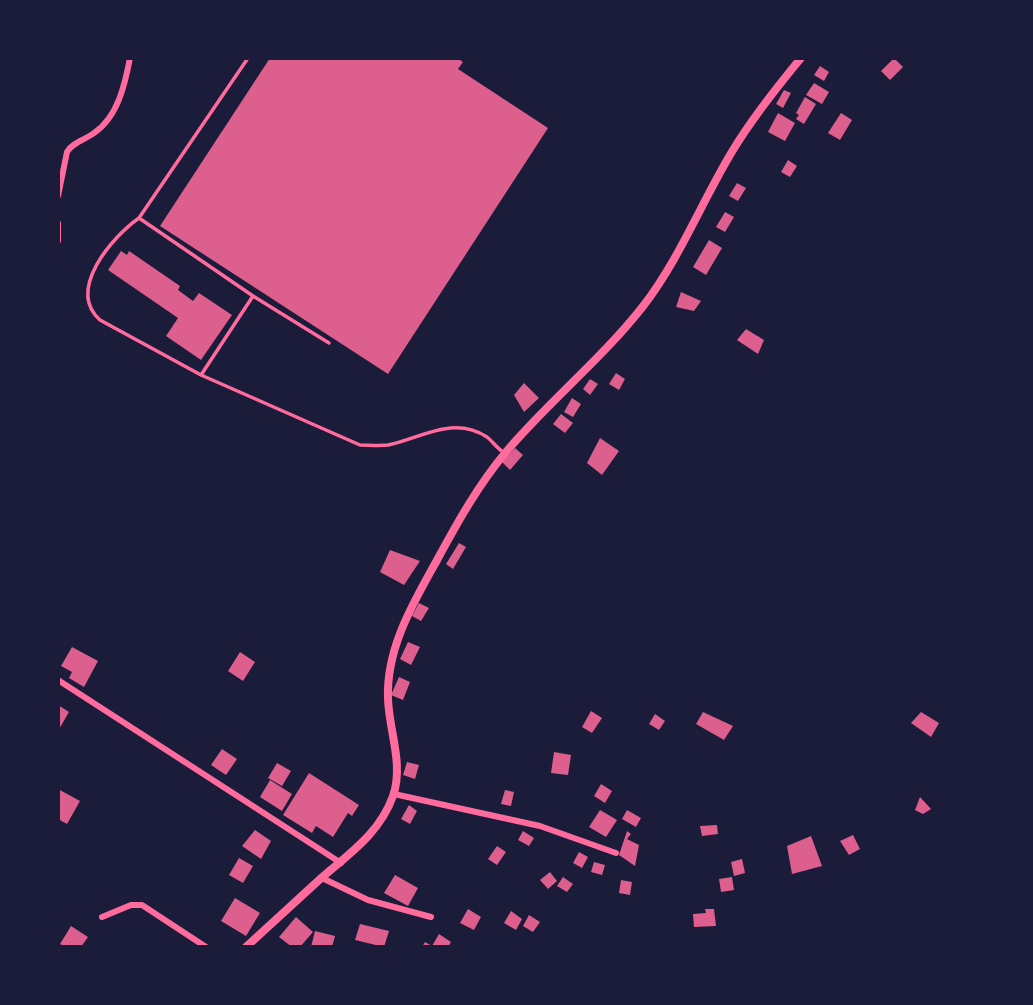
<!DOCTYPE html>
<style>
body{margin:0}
#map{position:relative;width:1033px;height:1005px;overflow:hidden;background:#1b1b3a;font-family:"Nunito Sans",sans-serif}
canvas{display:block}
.frame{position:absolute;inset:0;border:60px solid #1b1b3a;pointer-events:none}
</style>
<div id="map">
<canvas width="1033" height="1005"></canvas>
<div class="frame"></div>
</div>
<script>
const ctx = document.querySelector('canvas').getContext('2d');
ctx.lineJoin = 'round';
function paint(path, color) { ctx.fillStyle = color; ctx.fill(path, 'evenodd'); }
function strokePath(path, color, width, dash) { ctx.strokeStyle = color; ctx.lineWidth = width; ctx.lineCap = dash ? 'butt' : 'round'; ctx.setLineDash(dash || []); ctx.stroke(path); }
paint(new Path2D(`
 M 270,58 L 457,58 L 463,62 L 458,69 L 548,128 L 388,374 L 160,226 Z
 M 894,58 L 903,67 L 890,80 L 881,71 Z
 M 820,66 L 829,72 L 824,81 L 814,75 Z
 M 814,83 L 829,92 L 822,104 L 806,95 Z
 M 784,90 L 791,93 L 783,108 L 776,104 Z
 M 805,97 L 816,104 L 804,124 L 796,119 L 799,115 L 796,113 Z
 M 778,113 L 795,123 L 785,141 L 768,132 Z
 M 841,113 L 852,120 L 840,140 L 828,133 Z
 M 788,160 L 797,166 L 790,177 L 781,172 Z
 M 737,183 L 746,188 L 738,201 L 729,196 Z
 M 725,212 L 734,217 L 725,232 L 716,227 Z
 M 709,240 L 722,248 L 706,275 L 693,267 Z
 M 121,251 L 127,255 L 129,251 L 180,286 L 178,290 L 193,301 L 199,293 L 232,315 L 201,360 L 166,336 L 178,318 L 108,270 Z
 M 681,292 L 701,301 L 694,311 L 676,307 Z
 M 746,329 L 764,340 L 758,354 L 737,340 Z
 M 616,373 L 625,379 L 619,390 L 609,384 Z
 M 590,379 L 598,384 L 590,395 L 583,389 Z
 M 524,383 L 539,398 L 524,412 L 514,395 Z
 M 572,398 L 581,404 L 573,417 L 564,412 Z
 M 561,414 L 573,423 L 565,433 L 553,424 Z
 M 600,438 L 619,451 L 602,475 L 587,463 Z
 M 515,448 L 523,455 L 510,470 L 502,462 Z
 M 459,543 L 466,547 L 453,569 L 446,564 Z
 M 390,550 L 420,561 L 404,585 L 380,572 Z
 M 419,603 L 429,608 L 421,621 L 412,616 Z
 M 408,642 L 420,647 L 411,665 L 400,659 Z
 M 72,647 L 98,661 L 84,687 L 69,678 L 72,672 L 61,666 Z
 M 240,652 L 255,662 L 243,681 L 228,671 Z
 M 399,677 L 410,682 L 403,700 L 391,695 Z
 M 58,705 L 69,712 L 58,731 Z
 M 591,711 L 602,718 L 592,733 L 582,727 Z
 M 703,712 L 733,726 L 724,740 L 696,724 Z
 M 921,712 L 939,723 L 931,737 L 911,723 Z
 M 655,714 L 665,721 L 659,730 L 649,724 Z
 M 222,749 L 237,759 L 226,775 L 211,765 Z
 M 554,752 L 571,755 L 568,775 L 551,773 Z
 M 407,762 L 419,765 L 415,779 L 403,775 Z
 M 277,763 L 291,771 L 282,786 L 268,778 Z
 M 309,773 L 359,805 L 352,816 L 348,813 L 333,837 L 316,826 L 312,833 L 283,815 Z
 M 270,780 L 292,794 L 282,811 L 260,797 Z
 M 601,784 L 612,791 L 605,803 L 594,796 Z
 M 58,789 L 80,801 L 67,824 L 58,819 Z
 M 505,790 L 514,792 L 511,806 L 501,804 Z
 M 920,797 L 931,809 L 923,814 L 915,810 Z
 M 409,805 L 417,811 L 410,824 L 401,819 Z
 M 600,810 L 617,820 L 606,837 L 589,827 Z
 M 627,810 L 641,818 L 636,827 L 622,819 Z
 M 717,825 L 718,834 L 702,836 L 700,826 Z
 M 255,830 L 271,841 L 261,859 L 242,846 Z
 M 523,831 L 534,838 L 529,846 L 518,840 Z
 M 627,831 L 631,834 L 627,839 L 639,845 L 635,866 L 619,855 Z
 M 853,835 L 860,849 L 849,855 L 840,841 Z
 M 811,836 L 822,866 L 792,874 L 787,846 Z
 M 497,846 L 506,852 L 497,865 L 488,859 Z
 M 579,852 L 588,857 L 582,868 L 573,863 Z
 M 239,858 L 253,866 L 243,883 L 229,875 Z
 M 742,859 L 745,873 L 734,876 L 731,862 Z
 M 594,862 L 605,865 L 602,875 L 591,872 Z
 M 550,872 L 557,881 L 548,889 L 540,880 Z
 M 395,875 L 418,888 L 408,906 L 384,893 Z
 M 563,877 L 573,884 L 567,892 L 557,886 Z
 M 732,877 L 734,890 L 721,892 L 719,879 Z
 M 621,880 L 632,882 L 630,895 L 619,893 Z
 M 235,898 L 260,913 L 246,936 L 221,921 Z
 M 468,909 L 481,917 L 474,930 L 460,923 Z
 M 705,909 L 714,909 L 716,926 L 694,927 L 693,914 L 706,913 Z
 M 511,911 L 522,919 L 516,930 L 504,923 Z
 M 529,915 L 540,922 L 533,932 L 523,926 Z
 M 296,917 L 313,932 L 300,947 L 292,947 L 279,937 Z
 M 360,924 L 389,931 L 384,947 L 355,940 Z
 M 71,926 L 88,937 L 81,947 L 65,947 L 60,944 Z
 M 315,931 L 335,936 L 332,947 L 311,947 Z
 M 439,934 L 451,942 L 448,947 L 422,947 L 425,942 L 432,946 Z`), '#dd5f8e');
strokePath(new Path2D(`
 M 248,58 L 139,218 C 112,237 66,290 100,320 L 201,375 L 360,445 C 369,445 379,446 388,445 C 421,438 454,415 487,437 C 492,441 497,448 503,452
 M 139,218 L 253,296
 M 201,375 L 253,296 L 329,343`), '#ff6b9d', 3.5);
strokePath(new Path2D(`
 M 58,196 L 67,152 C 73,142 85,140 94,133 C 118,117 125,84 130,58
 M 58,223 L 58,241
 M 58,680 L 341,863
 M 394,794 L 540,826 L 616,853
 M 322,878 L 368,900 L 431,917
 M 102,917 L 131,905 L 142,905 L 206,947`), '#ff6b9d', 6);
strokePath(new Path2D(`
 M 246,947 C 270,925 294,903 318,881 C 347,855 379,835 393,796 C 404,764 389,731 388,699 C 386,649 412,605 436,562 C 456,525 478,485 506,452 C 549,401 602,359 644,305 C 680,258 702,201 733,150 C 753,117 777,87 801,58`), '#ff6b9d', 8);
</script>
